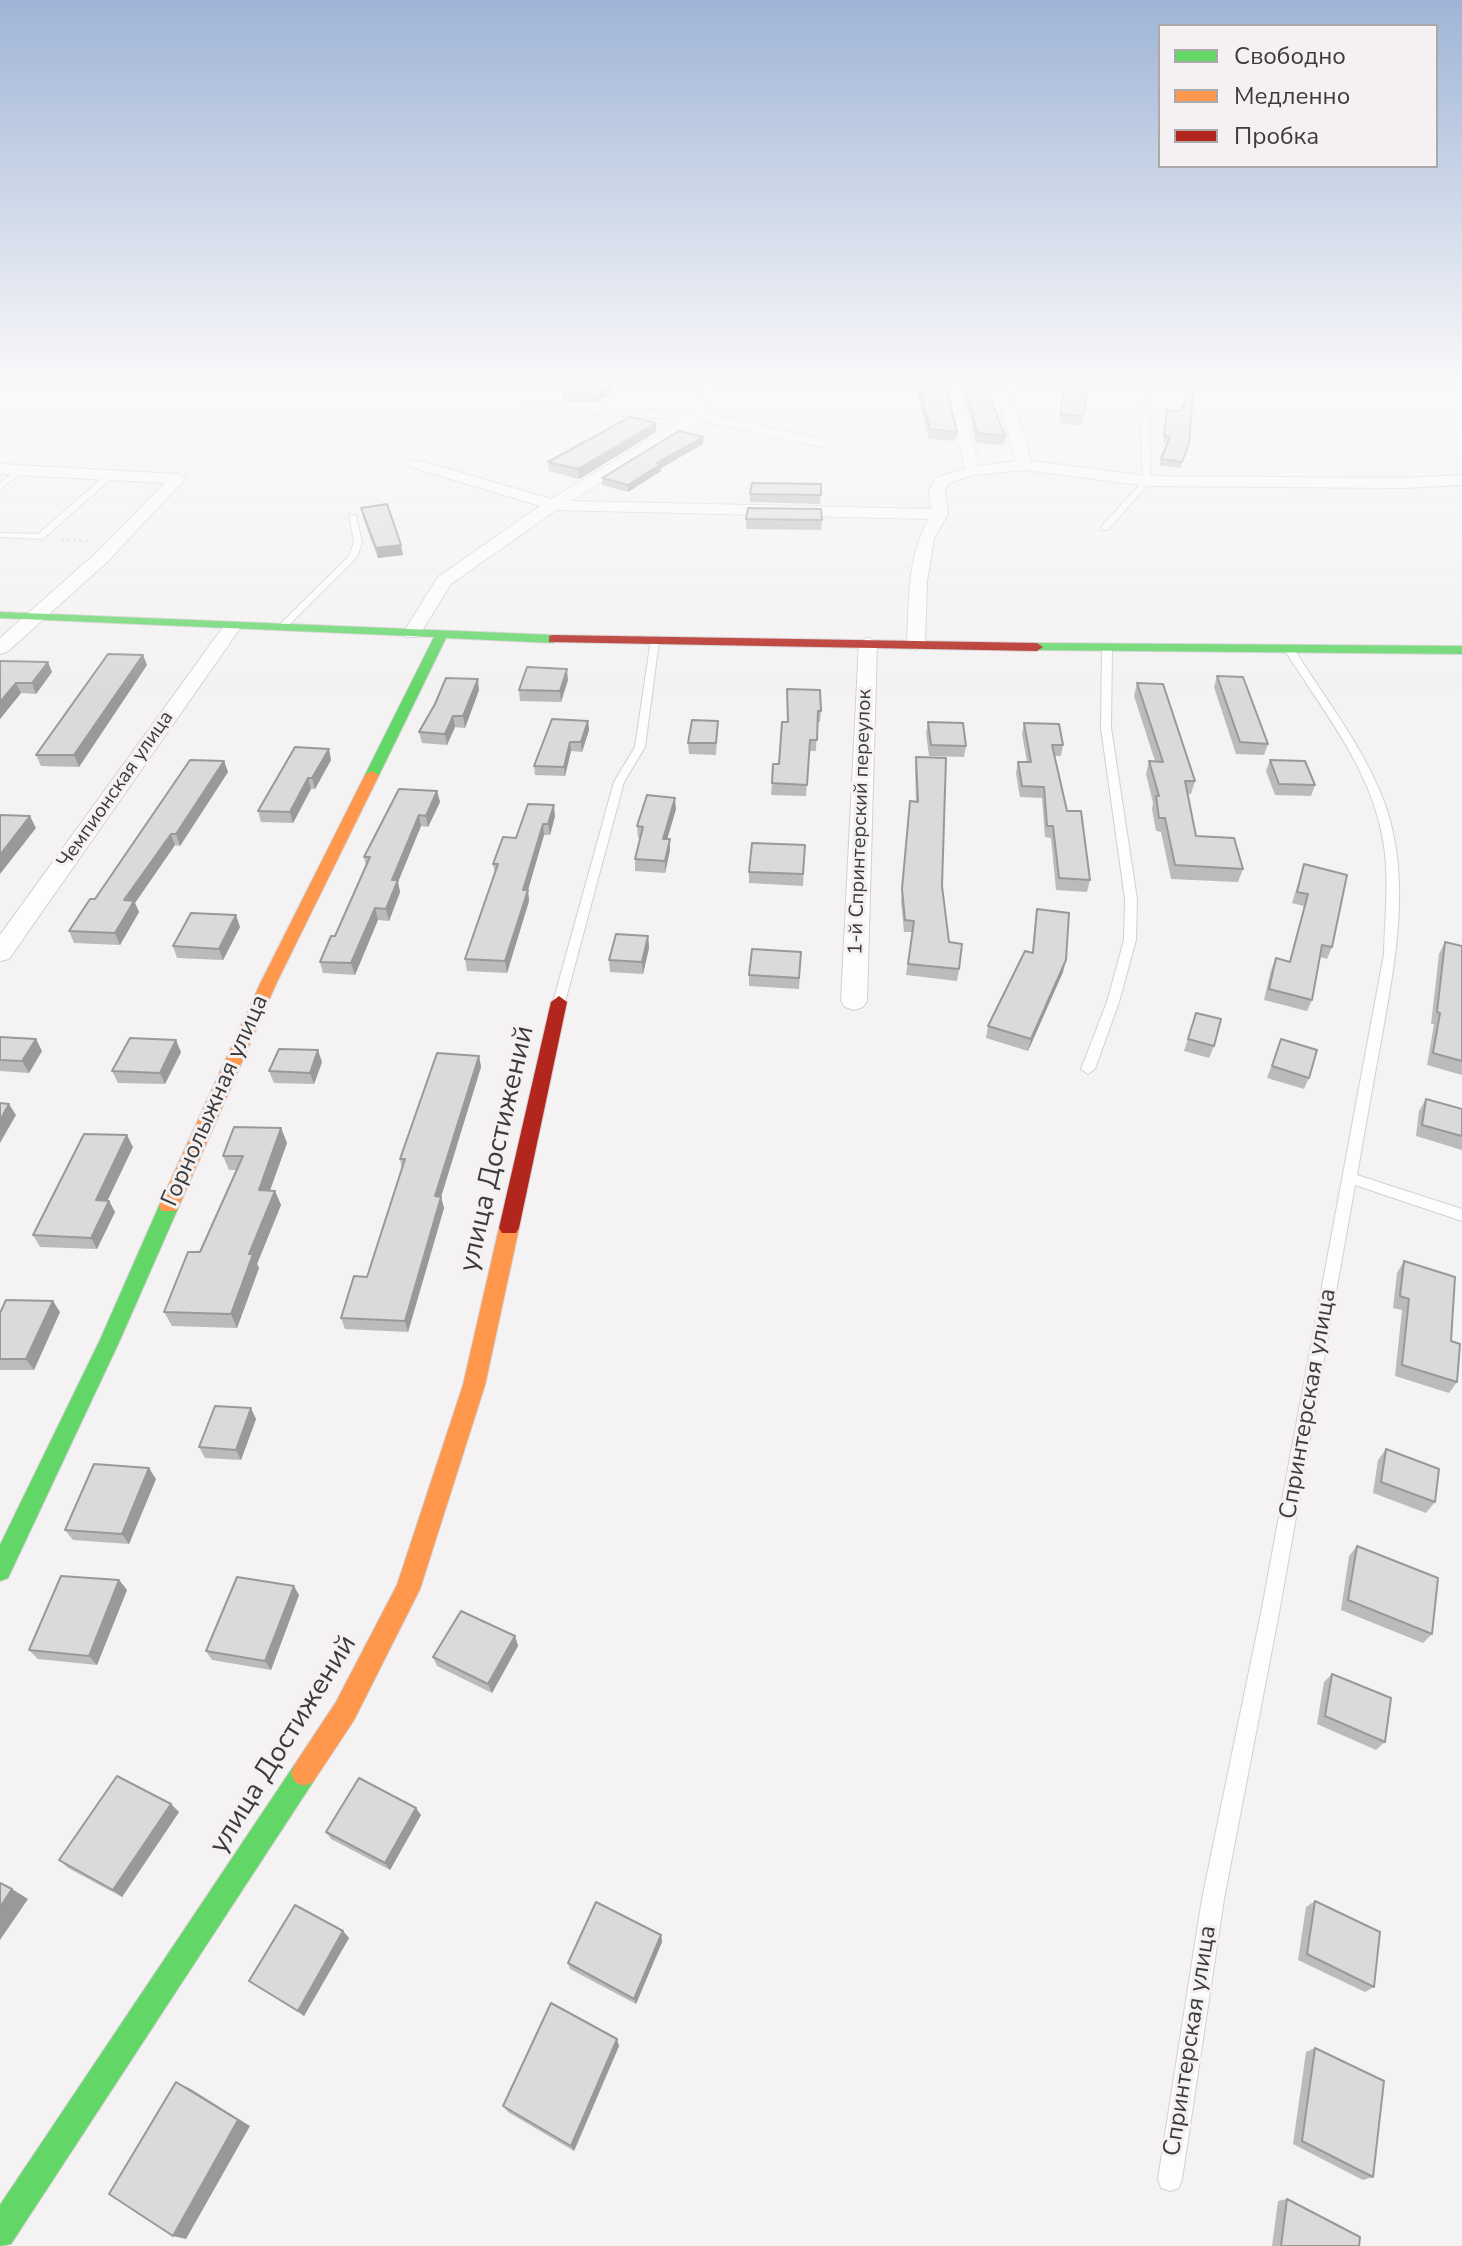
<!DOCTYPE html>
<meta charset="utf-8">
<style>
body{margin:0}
#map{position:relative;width:1462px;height:2246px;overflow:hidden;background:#f4f2f3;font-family:"Nunito Sans",sans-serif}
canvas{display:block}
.legend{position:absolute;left:1158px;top:24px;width:280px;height:144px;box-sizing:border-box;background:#f5f1f2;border:2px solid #aba9a9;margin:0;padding:10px 14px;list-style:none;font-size:24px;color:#3d3c3c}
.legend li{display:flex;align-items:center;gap:16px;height:40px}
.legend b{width:40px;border:2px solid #aba9a9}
</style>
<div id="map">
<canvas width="1462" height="2246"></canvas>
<ul class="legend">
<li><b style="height:10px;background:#63d668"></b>Свободно</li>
<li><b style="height:10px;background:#ff974d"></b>Медленно</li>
<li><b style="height:10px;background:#b3261e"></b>Пробка</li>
</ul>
</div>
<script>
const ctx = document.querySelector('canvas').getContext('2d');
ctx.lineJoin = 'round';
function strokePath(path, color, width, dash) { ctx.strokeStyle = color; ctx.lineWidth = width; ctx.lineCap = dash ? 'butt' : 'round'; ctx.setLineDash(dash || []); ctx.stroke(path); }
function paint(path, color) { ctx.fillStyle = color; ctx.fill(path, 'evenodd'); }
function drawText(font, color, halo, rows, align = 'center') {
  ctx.font = font + ' "Nunito Sans",sans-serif'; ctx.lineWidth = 6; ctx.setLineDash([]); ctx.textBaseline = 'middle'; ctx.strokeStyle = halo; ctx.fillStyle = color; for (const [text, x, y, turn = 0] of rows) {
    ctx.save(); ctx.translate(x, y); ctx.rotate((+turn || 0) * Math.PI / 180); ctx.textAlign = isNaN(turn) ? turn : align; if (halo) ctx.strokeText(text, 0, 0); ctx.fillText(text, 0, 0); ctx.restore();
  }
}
const lane = new Path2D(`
 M 42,382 L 53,382 L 0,396 L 0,392 Z
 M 1147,382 L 1153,382 L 1149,429 L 1151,481 L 1108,530 L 1102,530 L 1102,526 L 1143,481 L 1141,429 Z
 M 19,468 L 26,470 L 0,489 L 0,483 Z
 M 109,472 L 116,474 L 43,539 L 0,537 L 0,533 L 38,534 Z
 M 349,514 L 356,516 L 362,542 L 357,557 L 284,630 L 278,630 L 278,626 L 349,556 L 354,542 Z
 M 651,639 L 659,641 L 645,747 L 624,782 L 565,1002 L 559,1006 L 553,1002 L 614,782 L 635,747 Z
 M 1107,644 L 1112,647 L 1111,728 L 1137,899 L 1136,940 L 1119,1002 L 1095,1069 L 1088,1074 L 1081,1069 L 1107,1002 L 1124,940 L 1125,899 L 1101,728 L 1102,647 Z
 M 1289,646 L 1294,649 C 1326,700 1366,750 1386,807 C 1411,881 1395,962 1382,1036 C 1373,1083 1365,1129 1357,1175 L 1462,1209 L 1462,1221 L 1355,1185 L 1279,1613 L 1224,1899 L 1182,2179 L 1179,2188 L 1170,2191 L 1161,2188 L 1158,2179 L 1202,1899 L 1261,1613 L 1384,954 C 1385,912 1391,867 1380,826 C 1365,761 1319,705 1284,649 Z`);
const street = new Path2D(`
 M 702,382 L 716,382 L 708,414 L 821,439 L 828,443 L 821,447 L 702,421 L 571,501 L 931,509 L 929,491 L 937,477 L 965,469 L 945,382 L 958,383 L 979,466 L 1016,461 L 998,398 L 1004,382 L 1018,382 L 1012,398 L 1031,461 L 1147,476 L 1403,478 L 1462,475 L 1462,485 L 1403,488 L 1147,486 L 1025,470 L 974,475 L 948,483 L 945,491 L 948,514 L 934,538 L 927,581 L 925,644 L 916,650 L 907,644 C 909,601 907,557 929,519 L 556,510 L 451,584 L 418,637 L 406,637 L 403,633 L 438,577 L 540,506 L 411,467 L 411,461 L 421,461 L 551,499 L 684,419 L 531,412 L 526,411 L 526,405 L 695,412 Z
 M 1427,382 L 1462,383 L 1462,391 L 1429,385 Z
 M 0,464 L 177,474 L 185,479 L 107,562 L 7,652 L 0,654 L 0,638 L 95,554 L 165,483 L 0,474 Z
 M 232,622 L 241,627 L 9,959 L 0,961 L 0,935 L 226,623 Z
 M 868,637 L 877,643 L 867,1001 L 863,1007 L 854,1010 L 845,1007 L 841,1001 L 859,643 Z`);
const fast = new Path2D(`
 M 0,612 L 553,635 L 559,639 L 553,643 L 446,638 L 379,775 L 372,779 L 365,775 L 434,637 L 0,618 Z
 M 1037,643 L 1462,646 L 1462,654 L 1033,650 L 1031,647 Z
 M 169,1199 L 176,1201 L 179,1206 L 120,1340 L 8,1578 L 0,1581 L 0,1545 L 100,1340 L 159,1206 L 162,1201 Z
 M 304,1760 L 313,1764 L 317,1773 L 313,1782 L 11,2244 L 0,2246 L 0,2205 L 295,1764 Z`);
const slow = new Path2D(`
 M 372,771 L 379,775 L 276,984 L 179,1206 L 176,1211 L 162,1211 L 159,1206 L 260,984 L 365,775 Z
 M 509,1220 L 516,1223 L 519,1228 L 485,1385 L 420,1589 L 354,1720 L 313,1782 L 304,1786 L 295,1782 L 291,1773 L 295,1764 L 336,1702 L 397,1585 L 463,1385 L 499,1228 L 502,1223 Z`);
const jam = new Path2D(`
 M 553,635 L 1037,643 L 1043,647 L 1037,651 L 549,642 L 549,636 Z
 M 559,996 L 567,1002 L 519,1228 L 516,1233 L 502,1233 L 499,1228 L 551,1002 Z`);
strokePath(lane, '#d2d0d1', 2);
strokePath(street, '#d2d0d1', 2);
strokePath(fast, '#d2d0d1', 2);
strokePath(slow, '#d2d0d1', 2);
strokePath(jam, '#d2d0d1', 2);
strokePath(new Path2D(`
 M 61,539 L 91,541`), '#e0dedf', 3, [3, 3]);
paint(lane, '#fdfdfd');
paint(street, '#fdfdfd');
paint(fast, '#63d668');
paint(slow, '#ff974d');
paint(jam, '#b3261e');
paint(new Path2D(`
 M 561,382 L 610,395 L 594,403 L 563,403 Z
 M 918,384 L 957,432 L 955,441 L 929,439 L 917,393 Z
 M 965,384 L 1005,436 L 1004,445 L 976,443 L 964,393 Z
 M 1064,391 L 1088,393 L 1081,426 L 1059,423 Z
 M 1167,410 L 1187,450 L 1180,468 L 1159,465 L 1167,443 L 1163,443 Z
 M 656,432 L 579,479 L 549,471 L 548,462 Z
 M 703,437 L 703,444 L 661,468 L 661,471 L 628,492 L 602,485 L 602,478 Z
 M 821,484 L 820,504 L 750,502 L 750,494 Z
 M 361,508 L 403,555 L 378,558 L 363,518 Z
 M 746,519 L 822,520 L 821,530 L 746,529 Z
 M 143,655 L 147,665 L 79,767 L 41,766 L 36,755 Z
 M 0,661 L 52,672 L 36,694 L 21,693 L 0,719 Z
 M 1217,676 L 1268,744 L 1264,755 L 1236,754 L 1214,687 Z
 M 568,680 L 561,702 L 520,701 L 519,690 Z
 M 1137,683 L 1195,781 L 1191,794 L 1188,794 L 1196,836 L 1243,869 L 1238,882 L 1171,879 L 1161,832 L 1156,831 L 1152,809 L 1153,803 L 1146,774 L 1149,761 L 1155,761 L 1134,696 Z
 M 787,689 L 821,711 L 820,722 L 817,722 L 816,751 L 809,751 L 806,796 L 771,795 L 772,783 L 779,764 L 787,722 Z
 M 479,690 L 465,728 L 455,727 L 447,745 L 422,743 L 419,732 Z
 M 588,721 L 589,730 L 582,752 L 571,751 L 565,776 L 535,775 L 534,766 Z
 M 718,721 L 716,755 L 689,754 L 688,743 Z
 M 928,722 L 966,746 L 964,757 L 929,756 L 926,733 Z
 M 1024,723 L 1063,745 L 1061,756 L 1054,756 L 1067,811 L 1090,880 L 1087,892 L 1056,890 L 1051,838 L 1045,837 L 1042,798 L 1020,797 L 1016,773 L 1018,762 L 1027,762 L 1022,734 Z
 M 916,757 L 942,886 L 949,942 L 959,969 L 957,981 L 906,975 L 912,932 L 904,932 L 901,901 L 910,801 L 916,802 L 915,769 Z
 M 331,760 L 315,789 L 311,789 L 293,823 L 261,822 L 258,811 Z
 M 1270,760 L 1315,785 L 1311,796 L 1275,795 L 1266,771 Z
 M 224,761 L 228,772 L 180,846 L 175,845 L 135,903 L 139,912 L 120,945 L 74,943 L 69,931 Z
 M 437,791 L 440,802 L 428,827 L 421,826 L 398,882 L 400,892 L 389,921 L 378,920 L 355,975 L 323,973 L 320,962 L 335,936 L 366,866 L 364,857 Z
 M 676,809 L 667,839 L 670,850 L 665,873 L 635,871 L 635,859 L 640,838 L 638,838 L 637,826 Z
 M 555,816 L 550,835 L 544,835 L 528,890 L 529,901 L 507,973 L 467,971 L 465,959 L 495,873 L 493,864 L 516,838 Z
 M 805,845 L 803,886 L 749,883 L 749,872 Z
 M 1304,864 L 1332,947 L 1327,959 L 1320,957 L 1312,1000 L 1307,1011 L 1264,1000 L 1271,970 L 1276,958 L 1289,962 L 1304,906 L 1292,903 Z
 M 1037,909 L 1063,972 L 1028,1051 L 986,1038 L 988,1026 L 1032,953 L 1035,921 Z
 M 240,927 L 223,960 L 177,958 L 173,946 Z
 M 648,936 L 649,948 L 643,974 L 610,972 L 609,960 Z
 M 1445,942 L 1462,946 L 1462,1075 L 1427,1065 L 1434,1024 L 1431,1024 L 1439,954 Z
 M 801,952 L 799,989 L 749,986 L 749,975 Z
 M 1196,1013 L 1214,1046 L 1209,1058 L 1184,1051 Z
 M 0,1037 L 42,1051 L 29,1073 L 0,1071 Z
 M 1281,1039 L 1309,1078 L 1304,1089 L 1267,1078 Z
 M 181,1052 L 165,1084 L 118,1083 L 112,1071 Z
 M 479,1056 L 481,1067 L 441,1197 L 444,1208 L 408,1332 L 345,1329 L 341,1318 L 367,1277 L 402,1168 L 400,1159 Z
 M 322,1062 L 314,1084 L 274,1083 L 269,1071 Z
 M 1426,1099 L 1462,1109 L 1462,1150 L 1416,1136 L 1419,1111 Z
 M 281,1128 L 287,1143 L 270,1190 L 275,1191 L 281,1205 L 257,1264 L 259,1268 L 237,1328 L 172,1326 L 164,1312 L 200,1252 L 236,1170 L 229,1170 L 223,1156 Z
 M 133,1147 L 107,1201 L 109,1201 L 115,1212 L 97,1249 L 40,1247 L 33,1235 Z
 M 1404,1261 L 1451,1341 L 1457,1382 L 1449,1393 L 1395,1376 L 1402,1310 L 1393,1308 L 1397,1273 Z
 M 60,1312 L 34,1370 L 0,1370 L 0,1313 Z
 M 256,1419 L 241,1460 L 205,1458 L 199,1447 Z
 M 1386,1449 L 1435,1502 L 1426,1513 L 1373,1493 L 1378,1460 Z
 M 156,1479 L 129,1544 L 73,1540 L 65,1530 Z
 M 1357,1546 L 1432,1634 L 1423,1643 L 1341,1610 L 1349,1556 Z
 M 119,1580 L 127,1590 L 97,1665 L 38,1659 L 29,1650 Z
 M 299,1595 L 271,1670 L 212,1660 L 206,1651 Z
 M 515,1636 L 518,1646 L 492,1693 L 437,1666 L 433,1657 Z
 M 1332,1674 L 1385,1742 L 1376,1750 L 1317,1724 L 1324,1682 Z
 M 179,1812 L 122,1897 L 68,1868 L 59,1860 Z
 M 421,1815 L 390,1870 L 331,1839 L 326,1832 Z
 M 1315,1901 L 1374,1987 L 1365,1992 L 1298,1960 L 1306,1907 Z
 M 343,1931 L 349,1938 L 304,2016 L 249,1981 Z
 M 661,1935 L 662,1942 L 636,2004 L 570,1969 L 568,1963 Z
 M 619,2046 L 574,2151 L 508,2112 L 503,2106 Z
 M 1315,2048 L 1373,2177 L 1363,2180 L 1293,2144 L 1306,2052 Z
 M 1287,2199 L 1359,2246 L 1272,2246 L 1278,2201 Z`), '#bbb');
paint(new Path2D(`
 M 612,382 L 614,382 L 610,395 L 594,403 L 593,395 Z
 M 656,423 L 656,432 L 579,479 L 578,469 Z
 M 703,437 L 703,444 L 661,468 L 661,471 L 628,492 L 628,485 L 657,463 Z
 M 401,545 L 403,555 L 378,558 L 376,548 Z
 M 143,655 L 147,665 L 79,767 L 74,755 Z
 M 48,662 L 52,672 L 36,694 L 32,683 Z
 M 567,669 L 568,680 L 561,702 L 560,691 Z
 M 478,679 L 479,690 L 465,728 L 463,716 Z
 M 16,683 L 21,693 L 0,719 L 0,702 Z
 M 453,716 L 455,727 L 447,745 L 445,734 Z
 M 588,721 L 589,730 L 582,752 L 581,742 Z
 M 570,742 L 571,751 L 565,776 L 564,767 Z
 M 329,749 L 331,760 L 315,789 L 312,778 Z
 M 224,761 L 228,772 L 180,846 L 176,834 Z
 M 308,778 L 311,789 L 293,823 L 290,812 Z
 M 437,791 L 440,802 L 428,827 L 426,816 Z
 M 675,798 L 676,809 L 664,850 L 663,839 Z
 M 554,805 L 555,816 L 550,835 L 548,824 Z
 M 419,815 L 421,826 L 398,882 L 400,892 L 389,921 L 386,909 L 392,880 Z
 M 30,816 L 36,828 L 0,874 L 0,855 Z
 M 543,824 L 544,835 L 528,890 L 529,901 L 507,973 L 505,961 L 523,890 Z
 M 171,834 L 175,845 L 135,903 L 139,912 L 120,945 L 115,933 L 124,900 Z
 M 670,839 L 670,850 L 665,873 L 665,861 Z
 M 375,908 L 378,920 L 355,975 L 351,963 Z
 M 236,915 L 240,927 L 223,960 L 219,949 Z
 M 648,936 L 649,948 L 643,974 L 642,962 Z
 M 1066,960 L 1063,972 L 1028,1051 L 1031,1039 Z
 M 36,1039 L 42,1051 L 29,1073 L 22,1061 Z
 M 176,1040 L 181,1052 L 165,1084 L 160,1073 Z
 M 318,1050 L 322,1062 L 314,1084 L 310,1073 Z
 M 479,1056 L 481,1067 L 441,1197 L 444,1208 L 408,1332 L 405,1321 L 435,1196 Z
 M 9,1104 L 16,1115 L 0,1143 L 0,1120 Z
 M 281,1128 L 287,1143 L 265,1204 L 259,1190 Z
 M 127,1135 L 133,1147 L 102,1212 L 96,1200 Z
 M 275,1191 L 281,1205 L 257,1264 L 259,1268 L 237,1328 L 231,1314 L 249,1254 Z
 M 109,1201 L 115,1212 L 97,1249 L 91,1238 Z
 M 53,1301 L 60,1312 L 34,1370 L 26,1359 Z
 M 251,1408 L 256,1419 L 241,1460 L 236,1450 Z
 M 149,1468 L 156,1479 L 129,1544 L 122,1534 Z
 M 119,1580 L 127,1590 L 97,1665 L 89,1656 Z
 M 294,1586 L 299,1595 L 271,1670 L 265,1661 Z
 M 515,1636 L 518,1646 L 492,1693 L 488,1684 Z
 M 171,1804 L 179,1812 L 122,1897 L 113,1890 Z
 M 416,1808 L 421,1815 L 390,1870 L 385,1863 Z
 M 12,1889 L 28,1899 L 0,1940 L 0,1907 Z
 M 343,1931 L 349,1938 L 304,2016 L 298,2011 Z
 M 661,1935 L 662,1942 L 636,2004 L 634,1999 Z
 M 617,2039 L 619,2046 L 574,2151 L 571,2146 Z
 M 176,2082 L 189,2088 L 250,2126 L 186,2239 L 173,2236 Z`), '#999');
const building = new Path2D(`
 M 561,382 L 612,382 L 610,387 L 593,395 L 563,395 Z
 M 918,384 L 945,384 L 957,432 L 930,429 Z
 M 965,384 L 985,384 L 1005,436 L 977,433 Z
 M 1064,391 L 1088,393 L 1083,416 L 1060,414 Z
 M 1189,392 L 1193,393 L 1189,444 L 1182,462 L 1161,459 L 1170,437 L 1164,436 L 1167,410 L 1180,411 Z
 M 630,417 L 656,423 L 578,469 L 548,462 Z
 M 679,431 L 703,437 L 657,463 L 661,464 L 628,485 L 602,478 Z
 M 752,483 L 821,484 L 821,495 L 750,494 Z
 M 387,504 L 401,545 L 376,548 L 361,508 Z
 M 748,508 L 821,509 L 822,520 L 746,519 Z
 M 108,654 L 143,655 L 74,755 L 36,755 Z
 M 0,661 L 48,662 L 32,683 L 16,683 L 0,702 Z
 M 527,667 L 567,669 L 560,691 L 519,690 Z
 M 1217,676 L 1243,677 L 1268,744 L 1240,742 Z
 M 446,678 L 478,679 L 463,716 L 453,716 L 445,734 L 419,732 L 435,704 Z
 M 1137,683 L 1163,684 L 1195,781 L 1185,781 L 1196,836 L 1234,838 L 1243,869 L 1175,865 L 1165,818 L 1159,818 L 1156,796 L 1159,796 L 1149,761 L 1163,762 Z
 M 787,689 L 820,690 L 821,711 L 818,711 L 817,740 L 810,740 L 807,785 L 772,783 L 773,764 L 779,764 L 782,722 L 788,722 Z
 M 552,719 L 588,721 L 581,742 L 570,742 L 564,767 L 534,766 Z
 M 692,720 L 718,721 L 716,743 L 688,743 Z
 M 928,722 L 963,723 L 966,746 L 931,745 Z
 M 1024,723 L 1059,724 L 1063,745 L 1052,745 L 1067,811 L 1081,811 L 1090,880 L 1059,878 L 1053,826 L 1047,826 L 1044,787 L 1022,786 L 1018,762 L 1031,762 Z
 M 295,747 L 329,749 L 312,778 L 308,778 L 290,812 L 258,811 Z
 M 916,757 L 946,758 L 942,886 L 949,942 L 962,944 L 959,969 L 908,964 L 914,921 L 905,920 L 902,889 L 910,801 L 918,802 Z
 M 190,760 L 224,761 L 176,834 L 171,834 L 124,900 L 134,901 L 115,933 L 69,931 L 90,899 L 95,899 Z
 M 1270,760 L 1305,761 L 1315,785 L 1279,784 Z
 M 399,789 L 437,791 L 426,816 L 419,815 L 392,880 L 398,880 L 386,909 L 375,908 L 351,963 L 320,962 L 331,936 L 335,936 L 370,857 L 364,857 Z
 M 647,795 L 675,798 L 663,839 L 670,839 L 665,861 L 635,859 L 643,827 L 637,826 Z
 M 528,804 L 554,805 L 548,824 L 543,824 L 523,890 L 528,890 L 505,961 L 465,959 L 498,864 L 493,864 L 503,837 L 516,838 Z
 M 0,815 L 30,816 L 0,855 Z
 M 752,843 L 805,845 L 803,874 L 749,872 Z
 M 1304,864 L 1347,875 L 1332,947 L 1322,945 L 1312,1000 L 1269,989 L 1276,958 L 1290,962 L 1308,894 L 1297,892 Z
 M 1037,909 L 1069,913 L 1066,960 L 1031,1039 L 988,1026 L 1025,951 L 1033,953 Z
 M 191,913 L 236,915 L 219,949 L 173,946 Z
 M 616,934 L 648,936 L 642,962 L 609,960 Z
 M 1445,942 L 1462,946 L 1462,1061 L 1433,1053 L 1440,1013 L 1437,1012 Z
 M 752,949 L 801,952 L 799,978 L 749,975 Z
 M 1196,1013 L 1221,1019 L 1214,1046 L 1188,1039 Z
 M 0,1037 L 36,1039 L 22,1061 L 0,1060 Z
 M 130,1038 L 176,1040 L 160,1073 L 112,1071 Z
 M 1281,1039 L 1317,1050 L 1309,1078 L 1272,1066 Z
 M 279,1049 L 318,1050 L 310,1073 L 269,1071 Z
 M 437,1053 L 479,1056 L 435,1196 L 441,1197 L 405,1321 L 341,1318 L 354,1276 L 367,1277 L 405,1159 L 400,1159 Z
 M 1426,1099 L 1462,1109 L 1462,1136 L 1422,1125 Z
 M 0,1103 L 9,1104 L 0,1120 Z
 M 234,1127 L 281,1128 L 259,1190 L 275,1191 L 249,1254 L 253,1254 L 231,1314 L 164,1312 L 188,1252 L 200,1252 L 243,1156 L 223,1156 Z
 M 84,1134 L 127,1135 L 96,1200 L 109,1201 L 91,1238 L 33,1235 Z
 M 1404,1261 L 1455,1277 L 1451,1341 L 1460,1344 L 1457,1382 L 1402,1365 L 1409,1299 L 1400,1296 Z
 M 6,1300 L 53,1301 L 26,1359 L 0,1359 L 0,1313 Z
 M 215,1406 L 251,1408 L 236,1450 L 199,1447 Z
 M 1386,1449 L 1439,1469 L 1435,1502 L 1381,1482 Z
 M 94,1464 L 149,1468 L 122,1534 L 65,1530 Z
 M 1357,1546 L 1438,1578 L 1432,1634 L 1348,1600 Z
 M 61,1576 L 119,1580 L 89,1656 L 29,1650 Z
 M 237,1577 L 294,1586 L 265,1661 L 206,1651 Z
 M 461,1611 L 515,1636 L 488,1684 L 433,1657 Z
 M 1332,1674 L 1391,1698 L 1385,1742 L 1325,1716 Z
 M 117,1776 L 171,1804 L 113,1890 L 59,1860 Z
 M 359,1778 L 416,1808 L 385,1863 L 326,1832 Z
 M 0,1883 L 12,1889 L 0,1907 Z
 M 1315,1901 L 1380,1932 L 1374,1987 L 1307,1954 Z
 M 596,1902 L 661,1935 L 634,1999 L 568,1963 Z
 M 295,1905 L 343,1931 L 298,2011 L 249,1981 Z
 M 551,2003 L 617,2039 L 571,2146 L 503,2106 Z
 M 1315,2048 L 1384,2081 L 1373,2177 L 1302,2141 Z
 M 176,2082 L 238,2120 L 173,2236 L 109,2194 Z
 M 1287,2199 L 1360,2237 L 1359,2246 L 1281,2246 Z`);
paint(building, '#dadada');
strokePath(building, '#999', 2);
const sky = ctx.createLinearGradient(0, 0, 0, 696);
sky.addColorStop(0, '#9fb4d6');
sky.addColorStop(0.55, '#faf9fa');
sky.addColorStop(1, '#faf9fa00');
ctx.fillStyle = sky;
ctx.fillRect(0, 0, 1462, 696);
drawText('20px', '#3d3c3c', '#f5f1f2', [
 ["Чемпионская улица",116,790,-55],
 ["1-й Спринтерский переулок",861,822,-88]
]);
drawText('24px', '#3d3c3c', '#f5f1f2', [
 ["Горнолыжная улица",216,1101,-66],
 ["Спринтерская улица",1309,1404,-80],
 ["Спринтерская улица",1191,2041,-81]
]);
drawText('28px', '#3d3c3c', '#f5f1f2', [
 ["улица Достижений",498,1149,-77],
 ["улица Достижений",284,1745,-58]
]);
</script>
